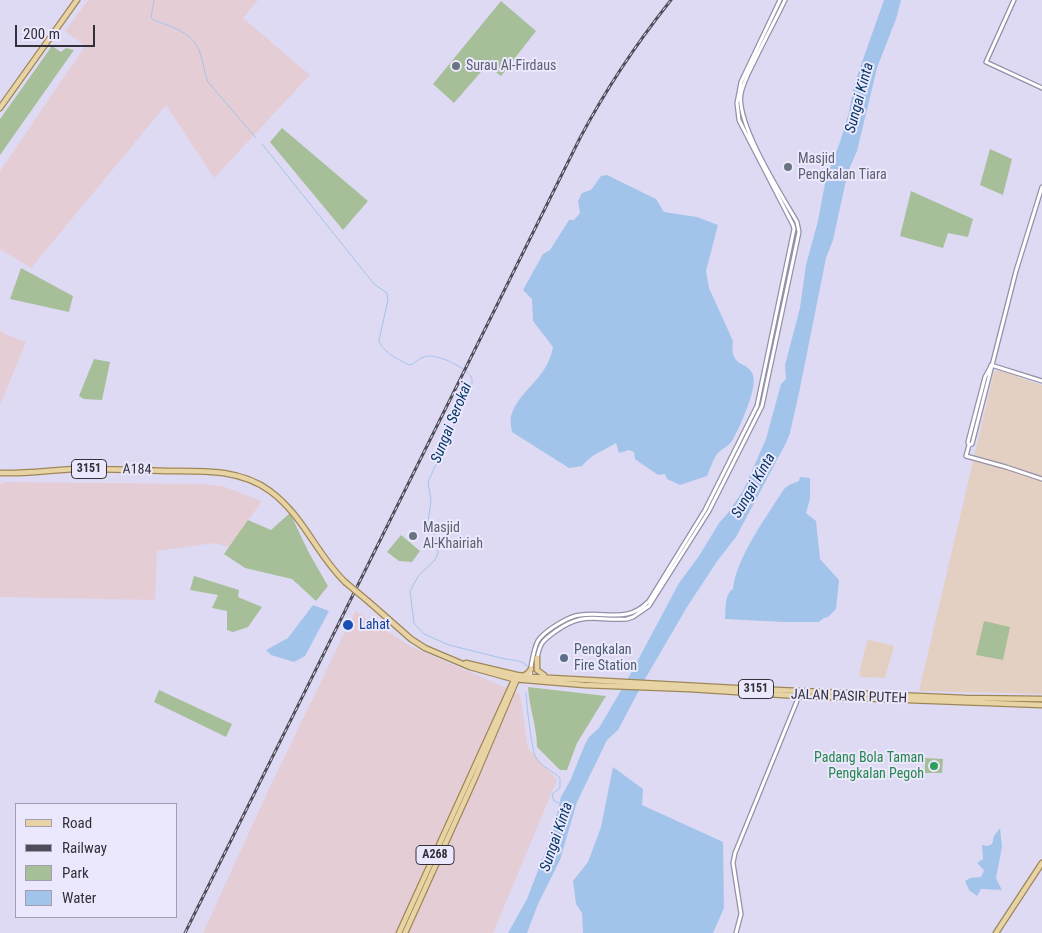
<!DOCTYPE html>
<style>
body{margin:0}
#map{position:relative;width:1042px;height:933px;overflow:hidden;background:#dedaf4;font-family:"Roboto Condensed",sans-serif}
canvas{display:block}
.legend{position:absolute;left:15px;top:803px;width:162px;height:115px;box-sizing:border-box;background:#ebe8fd;border:1px solid #a19faf;margin:0;padding:6px 9px;list-style:none;font-size:15px;color:#32313a}
.legend li{display:flex;align-items:center;gap:10px;height:25px}
.legend b{width:25px;border:1px solid #a19faf}
.scale{position:absolute;left:15px;top:25px;width:80px;height:22px;box-sizing:border-box;border:2px solid #32313a;border-top:0;padding-left:6px;font-size:15px;line-height:18px;white-space:nowrap;color:#32313a;-webkit-text-stroke:4px #ebe8fd;paint-order:stroke}
</style>
<div id="map">
<canvas width="1042" height="933"></canvas>
<ul class="legend">
<li><b style="height:6px;background:#e8d3a4"></b>Road</li>
<li><b style="height:6px;background:#4f4d59"></b>Railway</li>
<li><b style="height:14px;background:#a6bf98"></b>Park</li>
<li><b style="height:14px;background:#a3c4ea"></b>Water</li>
</ul>
<div class="scale">200 m</div>
</div>
<script>
const ctx = document.querySelector('canvas').getContext('2d');
ctx.lineJoin = 'round';
function paint(path, color) { ctx.fillStyle = color; ctx.fill(path, 'evenodd'); }
function strokePath(path, color, width, dash) { ctx.strokeStyle = color; ctx.lineWidth = width; ctx.lineCap = dash ? 'butt' : 'round'; ctx.setLineDash(dash || []); ctx.stroke(path); }
function drawText(font, color, halo, rows, align = 'center') {
  ctx.font = font + ' "Roboto Condensed",sans-serif'; ctx.lineWidth = 4; ctx.setLineDash([]); ctx.textBaseline = 'middle'; ctx.strokeStyle = halo; ctx.fillStyle = color; for (const [text, x, y, turn = 0] of rows) {
    ctx.save(); ctx.translate(x, y); ctx.rotate((+turn || 0) * Math.PI / 180); ctx.textAlign = isNaN(turn) ? turn : align; if (halo) ctx.strokeText(text, 0, 0); ctx.fillText(text, 0, 0); ctx.restore();
  }
}
paint(new Path2D(`
 M 999,370 L 1042,385 L 1042,694 L 919,691 L 994,372 Z
 M 870,640 L 894,646 L 885,678 L 861,677 L 859,674 L 867,641 Z`), '#e4d0c2');
paint(new Path2D(`
 M 88,0 L 258,0 L 243,18 L 310,75 L 214,178 L 166,105 L 31,268 L 0,249 L 0,171 L 85,46 L 65,31 Z
 M 0,330 L 5,334 L 26,342 L 0,405 Z
 M 5,482 L 200,484 L 222,486 L 262,501 L 229,547 L 214,543 L 157,551 L 155,600 L 0,597 L 0,484 Z
 M 355,611 L 412,647 L 520,694 L 528,748 L 557,780 L 493,933 L 203,933 L 267,793 Z`), '#e5cdd5');
paint(new Path2D(`
 M 501,1 L 536,31 L 501,76 L 487,65 L 454,103 L 433,84 Z
 M 52,46 L 61,52 L 66,48 L 74,50 L 0,155 L 0,119 Z
 M 282,128 L 368,201 L 343,230 L 270,142 Z
 M 990,149 L 1012,159 L 1003,195 L 980,185 Z
 M 911,191 L 973,219 L 968,237 L 948,233 L 943,248 L 900,236 Z
 M 21,268 L 73,296 L 69,312 L 10,299 Z
 M 94,359 L 110,362 L 102,400 L 84,399 L 79,396 Z
 M 290,513 L 309,553 L 328,586 L 316,601 L 292,579 L 245,568 L 224,554 L 248,520 L 271,530 Z
 M 401,535 L 420,551 L 412,562 L 399,561 L 387,552 Z
 M 194,576 L 239,590 L 238,597 L 262,607 L 248,627 L 233,632 L 227,630 L 227,611 L 212,608 L 218,595 L 190,590 Z
 M 984,621 L 1010,627 L 1003,660 L 976,655 Z
 M 528,687 L 606,696 L 577,743 L 567,770 L 560,770 L 537,747 C 537,727 529,707 528,687 Z
 M 159,690 L 232,724 L 226,737 L 154,702 Z
 M 925,758 L 943,759 L 942,773 L 925,773 Z`), '#a6bf98');
paint(new Path2D(`
 M 884,0 L 901,0 L 896,19 L 877,68 L 857,151 L 850,167 L 845,185 L 833,240 L 826,258 L 800,388 L 790,433 L 786,443 L 736,537 L 718,560 L 687,607 L 645,679 L 618,730 L 607,740 L 577,802 L 560,860 L 538,904 L 527,933 L 508,933 L 527,899 L 553,831 L 561,797 L 571,779 L 585,744 L 589,737 L 599,728 L 630,675 L 679,583 L 699,556 L 719,523 L 728,513 L 744,489 L 766,439 L 781,384 L 786,379 L 785,365 L 800,308 L 806,265 L 818,221 L 826,178 L 840,142 L 849,112 L 854,85 Z
 M 607,175 L 656,199 L 664,212 L 697,217 L 718,225 L 706,271 L 709,288 L 733,341 C 729,369 748,360 753,375 C 758,388 739,429 732,441 C 728,447 721,449 717,454 C 713,460 710,469 707,476 L 680,485 L 667,479 L 665,474 L 658,475 L 635,459 L 634,452 L 629,450 L 619,453 L 616,443 C 604,451 591,454 582,466 L 569,468 L 512,432 C 511,427 510,421 511,416 C 520,388 547,380 553,347 L 533,321 L 532,299 L 523,290 L 543,254 L 550,250 L 569,220 L 574,220 L 580,213 L 578,201 L 582,193 L 591,190 L 601,176 Z
 M 800,477 L 810,478 L 810,499 L 806,513 L 816,521 L 820,559 L 839,580 L 836,609 L 828,617 L 824,618 L 819,622 L 783,622 L 725,619 C 726,608 724,595 733,589 C 736,558 767,516 784,489 L 789,485 L 799,481 Z
 M 313,605 L 329,611 L 305,656 L 294,662 L 271,655 L 266,650 L 288,638 Z
 M 613,767 L 643,789 L 642,805 L 723,842 L 724,908 L 713,933 L 583,933 L 582,913 L 576,904 L 573,881 L 588,862 L 601,827 Z
 M 1000,828 L 1002,847 L 996,878 L 1002,890 L 981,889 L 977,896 L 969,890 L 965,881 L 970,878 L 981,877 L 984,870 L 977,863 L 983,859 L 982,845 L 987,846 L 992,844 L 994,836 Z`), '#a3c4ea');
strokePath(new Path2D(`
 M 154,0 L 151,17 L 153,20 C 173,27 195,33 201,56 C 204,65 204,73 208,82 L 256,138
 M 262,144 L 374,284 L 387,293 L 388,300 L 379,340 C 381,351 400,361 410,365 C 416,363 420,357 427,356 C 440,355 465,367 472,378 L 472,384 L 428,482 L 431,500 L 428,522 L 437,542 L 438,553 L 435,560 L 419,575 L 410,591 L 414,623 L 424,634 L 449,645 L 505,659 C 513,660 523,660 528,667
 M 526,692 C 526,701 532,752 536,758 C 542,767 553,771 560,778 L 560,788 L 552,794 L 554,801 L 559,803`), '#a3c4ea', 1);
const tertiary = new Path2D(`
 M 1014,0 L 986,62 L 1042,88
 M 1042,187 L 1016,271 L 972,444 L 969,445 L 966,456 L 1006,467 L 1042,479
 M 991,365 L 1042,381
 M 969,445 L 968,442 L 985,377 L 991,366
 M 537,659 C 540,643 542,641 556,631 C 584,611 595,621 627,619 L 633,617 L 649,606 L 709,511 L 762,406 L 799,232 L 797,222 C 781,194 736,124 741,94 C 743,83 749,72 754,62 C 764,41 775,21 785,0
 M 530,679 C 530,670 534,644 540,638 C 548,629 569,616 580,615 C 607,611 627,624 649,601 L 705,510 L 757,406 L 794,229 L 793,225 L 743,128 L 739,120 L 737,103 L 741,82 L 780,0
 M 736,933 L 741,914 L 733,863 L 735,853 L 799,696`);
const primary = new Path2D(`
 M 0,108 L 77,0
 M 0,473 C 25,474 51,470 76,469 C 107,469 137,470 167,471 C 203,471 240,469 270,491 C 304,516 316,554 345,582
 M 369,602 L 411,639 L 425,648 L 470,667 L 513,679 L 584,685 L 689,689 L 799,696 L 1042,705
 M 537,658 L 537,670 L 544,675
 M 466,663 L 517,675 L 533,677 L 753,689 L 965,698 L 1042,699
 M 525,675 L 528,673 L 531,669
 M 399,933 L 515,678
 M 405,933 L 475,778 L 517,679
 M 996,933 L 1042,863`);
strokePath(tertiary, '#9390a8', 5.5);
strokePath(primary, '#9e8757', 7);
strokePath(tertiary, '#fff', 3);
strokePath(primary, '#e8d3a4', 4.5);
const rail = new Path2D(`
 M 185,933 L 580,138 C 606,89 636,44 671,0`);
strokePath(rail, '#4f4d59', 3);
strokePath(rail, '#ebe8fd', 1, [4]);
const primaryBridge = new Path2D(`
 M 345,582 L 369,602`);
strokePath(primaryBridge, '#9e8757', 7, []);
strokePath(primaryBridge, '#e8d3a4', 4.5);
for (const [x, y, r, color] of [
 [456,66,5,"#6b7280"],
 [788,167,5,"#6b7280"],
 [413,536,5,"#6b7280"],
 [348,625,6,"#1a4fb4"],
 [564,658,5,"#5c6f8a"],
 [934,766,5,"#2e9e5b"]
]) { const dot = new Path2D(); dot.arc(x, y, r, 0, 2 * Math.PI); ctx.fillStyle = color; ctx.fill(dot); strokePath(dot, '#ebe8fd', 2); }
for (const [x, y, w] of [
 [89,469,35],
 [756,689,35],
 [435,855,38]
]) { const box = new Path2D(); box.roundRect(x - w / 2, y - 9.5, w, 19, 4); ctx.fillStyle = '#ebe8fd'; ctx.fill(box); strokePath(box, '#32313a', 1); }
drawText('bold 12px', '#32313a', null, [
 ["3151",89,469],
 ["3151",756,689],
 ["A268",435,855]
]);
drawText('14px', '#5b616d', '#ebe8fd', [
 ["Surau Al-Firdaus",466,66],
 ["Masjid",798,159],
 ["Pengkalan Tiara",798,175],
 ["Masjid",423,528],
 ["Al-Khairiah",423,544]
], 'left');
drawText('14px', '#32313a', '#ebe8fd', [
 ["A184",137,470,1],
 ["JALAN PASIR PUTEH",849,697,2]
]);
drawText('14px', '#164399', '#ebe8fd', [
 ["Lahat",359,625]
], 'left');
drawText('14px', '#4e5e75', '#ebe8fd', [
 ["Pengkalan",574,650],
 ["Fire Station",574,666]
], 'left');
drawText('14px', '#27864d', '#ebe8fd', [
 ["Padang Bola Taman",924,758],
 ["Pengkalan Pegoh",924,774]
], 'right');
drawText('italic 15px', '#063866', '#ebe8fd', [
 ["Sungai Kinta",860,98,-75],
 ["Sungai Serokai",452,423,-68],
 ["Sungai Kinta",754,486,-60],
 ["Sungai Kinta",557,837,-71]
]);
</script>
